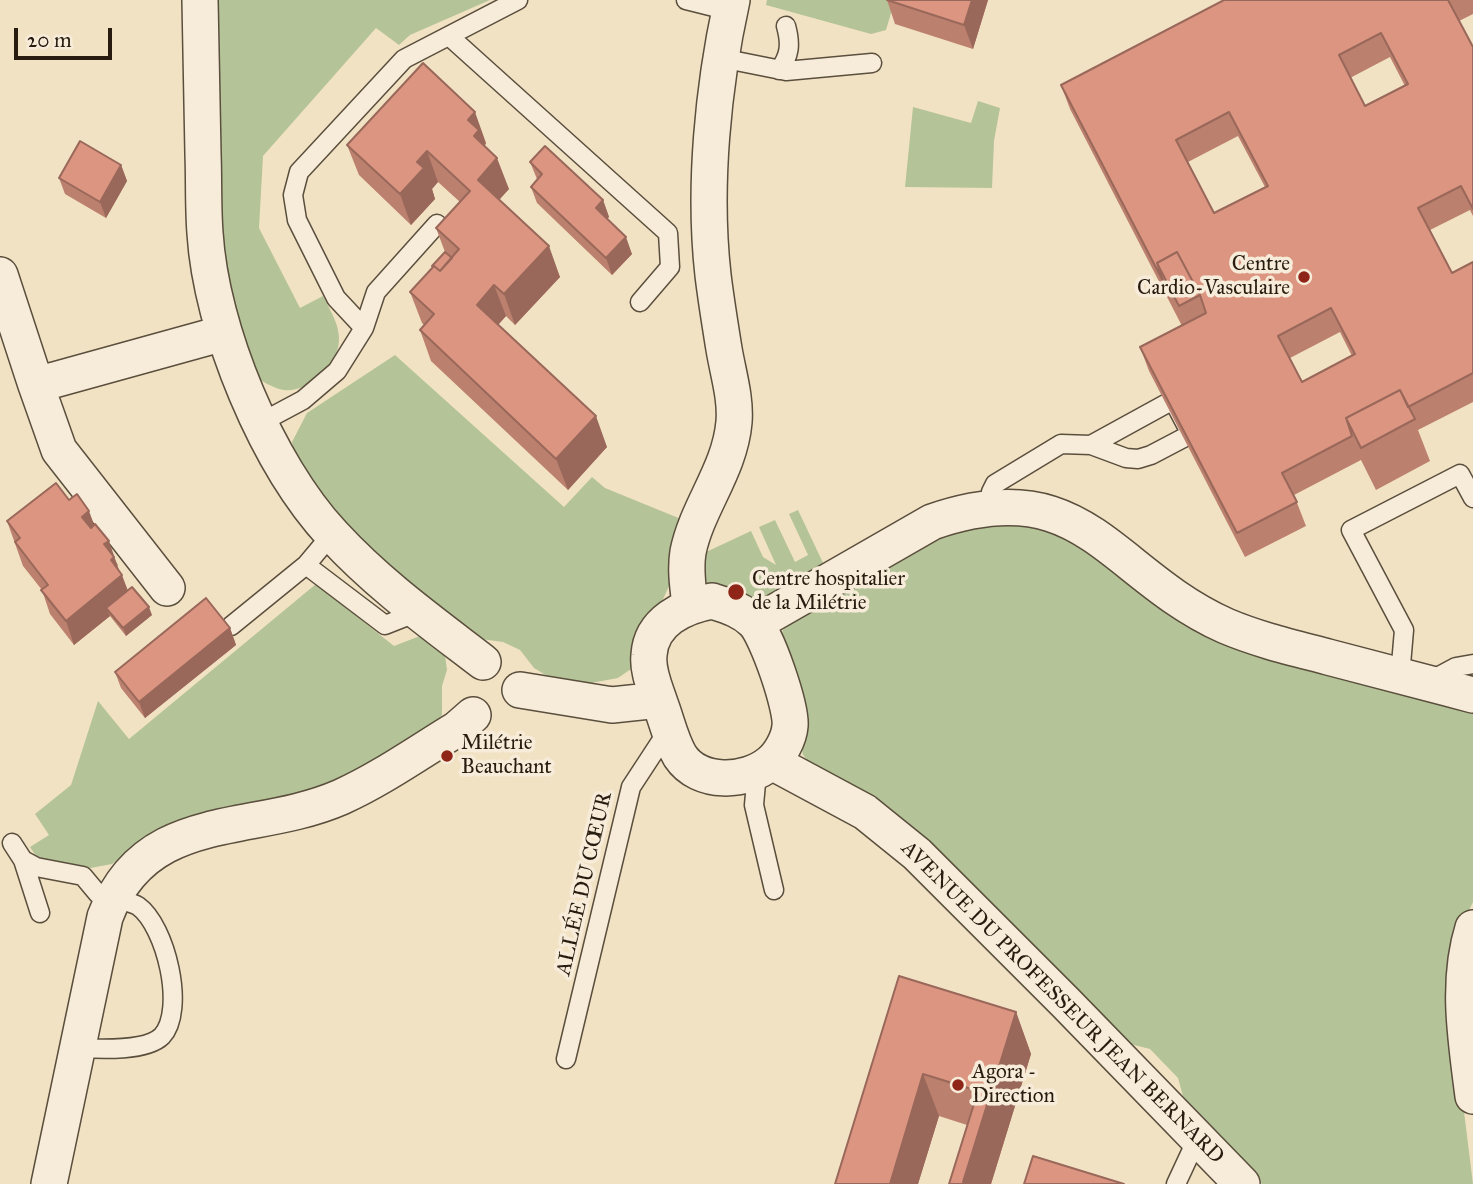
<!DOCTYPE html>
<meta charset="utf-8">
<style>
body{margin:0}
#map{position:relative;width:1473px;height:1184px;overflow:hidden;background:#f2e2c4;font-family:"IM FELL Great Primer",serif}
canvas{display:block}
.scale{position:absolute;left:14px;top:28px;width:98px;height:32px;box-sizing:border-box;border:4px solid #281c10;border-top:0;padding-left:9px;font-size:21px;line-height:24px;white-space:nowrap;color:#281c10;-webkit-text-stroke:5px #f7ecd9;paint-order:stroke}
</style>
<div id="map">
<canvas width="1473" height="1184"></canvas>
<div class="scale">20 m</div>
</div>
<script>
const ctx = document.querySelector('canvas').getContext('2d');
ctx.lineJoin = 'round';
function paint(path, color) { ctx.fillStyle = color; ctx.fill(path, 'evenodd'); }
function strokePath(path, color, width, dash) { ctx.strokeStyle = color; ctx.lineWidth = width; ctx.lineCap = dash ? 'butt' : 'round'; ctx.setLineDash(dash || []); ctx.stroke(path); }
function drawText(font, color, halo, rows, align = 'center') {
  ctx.font = font + ' "IM FELL Great Primer",serif'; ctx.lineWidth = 7; ctx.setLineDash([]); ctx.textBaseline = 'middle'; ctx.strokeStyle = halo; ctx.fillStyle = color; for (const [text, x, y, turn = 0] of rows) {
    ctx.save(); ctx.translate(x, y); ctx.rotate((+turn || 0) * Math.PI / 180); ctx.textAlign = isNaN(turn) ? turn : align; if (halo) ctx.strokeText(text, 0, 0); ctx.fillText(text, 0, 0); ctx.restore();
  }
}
paint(new Path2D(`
 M 215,0 L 490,0 L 410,35 L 399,45 L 376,28 L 263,156 L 259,228 L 300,308 L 323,296 C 330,310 340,325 339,341 C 338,366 304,397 279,389 C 272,386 265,384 260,379 C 252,370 248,351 244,339 C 208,231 217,113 215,0 Z
 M 767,0 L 895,0 L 886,30 L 871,34 L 766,5 Z
 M 978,101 L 1000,108 L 994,141 L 992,188 L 905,187 L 913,107 L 971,123 Z
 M 395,355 L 564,507 L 592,477 L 605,488 L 681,519 L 670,584 L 631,669 L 618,678 L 591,683 L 549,677 L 534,668 L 520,650 L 503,642 L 481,639 L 427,601 L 329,510 L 296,462 L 292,442 L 307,413 Z
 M 798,510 L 825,567 L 764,604 L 711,588 C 701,577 703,566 706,552 L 751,531 L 763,557 L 776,565 L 759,527 L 775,520 L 795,562 L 808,555 L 789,514 Z
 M 999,523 L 1041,526 L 1094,552 L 1473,710 L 1473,902 L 1456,938 L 1452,1015 L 1473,1184 L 1262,1184 L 1186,1107 L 1178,1078 L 1150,1049 L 1122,1042 L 812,766 L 803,755 L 779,640 L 783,630 L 791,621 L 952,532 Z
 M 316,584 L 394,646 L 425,634 L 445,655 L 447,670 L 442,686 L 442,715 L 430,731 L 332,784 L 292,795 L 185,819 L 151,834 L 112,864 L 85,869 L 38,859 L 30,847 L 49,835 L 35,814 L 71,785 L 98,701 L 129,739 Z`), '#b5c498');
const lane = new Path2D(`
 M 686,0 L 730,11
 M 449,36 L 668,233 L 670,267 L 640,302
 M 721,58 L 786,71 L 872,63
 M 779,70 C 790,56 791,44 786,26
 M 364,328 L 376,292 L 437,224
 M 260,423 L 303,400 L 337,371 L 364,328 L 336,298 L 297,220 L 293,195 L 299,172 L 404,59 L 518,0
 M 989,508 L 991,492 L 995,484 L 1061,444 L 1091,445 L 1126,458 L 1138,459 L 1151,455 L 1191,434 L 1173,400 L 1091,445
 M 306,565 L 385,625 L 418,612
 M 231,626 L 306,565 L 332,534
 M 1400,676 L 1404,630 L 1351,530 L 1460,474 L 1473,498
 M 1428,682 L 1456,667 L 1473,664
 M 757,772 L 754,805 L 774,890
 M 12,843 L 23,860 L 40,913
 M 23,860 L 36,867 L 83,876 L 98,894
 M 77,1048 C 98,1049 146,1052 162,1036 C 186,1010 166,926 138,906 C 131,902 120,900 113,897
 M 566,1059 L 631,787 L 669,729
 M 1176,1184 L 1197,1139`);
const street = new Path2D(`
 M 200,0 C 201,51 202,102 203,154 C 204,180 203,207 205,233 C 211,330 267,464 333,535 C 378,584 431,622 483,662
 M 0,275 L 36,385 L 224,333
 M 36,385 L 59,450 L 167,588
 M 712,601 C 728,606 742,610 754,622 C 767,635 792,708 790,726 C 789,739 780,755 770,763 C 746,783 699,785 680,756 C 671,741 667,722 661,706 C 656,690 647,672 649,655 C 651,621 684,606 712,601 Z
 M 690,605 C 688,588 685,570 688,552 C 697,507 730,470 734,422 C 736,398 728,373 724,349 C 720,324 716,300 713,275 C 703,187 713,86 732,0
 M 756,623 L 932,522 C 1085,469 1108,573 1226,626 C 1259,640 1294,648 1328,657 C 1377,670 1425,682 1473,695
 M 520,690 L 612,705 L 659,700
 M 772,762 L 865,812 L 917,854 L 1066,1003 L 1242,1184
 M 1473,928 C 1456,982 1466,1041 1473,1096
 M 49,1184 L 105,917 C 146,808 252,836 341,797 C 381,779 419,752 457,729 L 473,715`);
strokePath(lane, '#5a4e3d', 21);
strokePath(street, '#5a4e3d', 38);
strokePath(lane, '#f7ecd9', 18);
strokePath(street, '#f7ecd9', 35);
paint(new Path2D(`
 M 887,0 L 988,0 L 973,49 L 895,24 Z
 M 1224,0 L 1473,0 L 1473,14 L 1459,21 L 1473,47 L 1473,216 L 1470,210 L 1430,230 L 1452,273 L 1473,262 L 1473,402 L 1418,430 L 1430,461 L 1376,490 L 1361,460 L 1294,495 L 1306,526 L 1245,557 L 1149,371 L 1140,347 L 1182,326 L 1070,109 L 1061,85 ZM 1390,57 L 1405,86 L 1365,106 L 1350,78 ZM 1238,136 L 1265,187 L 1214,213 L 1188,162 ZM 1340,332 L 1352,356 L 1302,382 L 1290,358 Z
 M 486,143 L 485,145 L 485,147 L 509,189 L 499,200 L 560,277 L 515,325 L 506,316 L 498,325 L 607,447 L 568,490 L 431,361 L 420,330 L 424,325 L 422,323 L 410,292 L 432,268 L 445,252 L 436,228 L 460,202 L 438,182 L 432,189 L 435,199 L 411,225 L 359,175 L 347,145 Z
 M 530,162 L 603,200 L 609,217 L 607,219 L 632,254 L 612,275 L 537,203 L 531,187 L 537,179 Z
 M 121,165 L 127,181 L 106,218 L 65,194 L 59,178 Z
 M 69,500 L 94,525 L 118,565 L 117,566 L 119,571 L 128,591 L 152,615 L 126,636 L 110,616 L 74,645 L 50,614 L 42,590 L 23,566 L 7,521 Z
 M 230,628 L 236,645 L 145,718 L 121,688 L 115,672 Z
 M 899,976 L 1016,1012 L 1031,1054 L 991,1184 L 949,1184 L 967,1125 L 939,1116 L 918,1184 Z`), '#bc806e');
paint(new Path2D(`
 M 972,0 L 988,0 L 973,49 L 964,25 Z
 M 475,112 L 486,143 L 485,145 L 490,161 L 485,167 L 468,120 Z
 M 427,151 L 438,182 L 432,189 L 435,199 L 411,225 L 400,194 L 417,162 Z
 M 497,158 L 509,189 L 489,211 L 478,180 Z
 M 121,165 L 127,181 L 106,218 L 100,202 Z
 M 603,200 L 609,217 L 602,224 L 596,208 Z
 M 626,237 L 632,254 L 612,275 L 606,258 Z
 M 549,246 L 560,277 L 515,325 L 504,294 Z
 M 494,285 L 506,316 L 488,336 L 477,305 Z
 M 596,416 L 607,447 L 568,490 L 556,459 Z
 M 89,511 L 98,535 L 82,517 Z
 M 109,541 L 121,576 L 122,575 L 131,599 L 106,608 L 110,616 L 74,645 L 66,621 L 104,544 Z
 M 149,607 L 152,615 L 126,636 L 123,628 Z
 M 230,628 L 236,645 L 145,718 L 139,702 Z
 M 1016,1012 L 1031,1054 L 991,1184 L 964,1184 L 963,1182 Z
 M 923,1074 L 939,1116 L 918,1184 L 890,1184 Z`), '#99685a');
const building = new Path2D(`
 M 887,0 L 972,0 L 964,25 Z
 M 1224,0 L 1448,0 L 1473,47 L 1473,209 L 1461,186 L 1418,208 L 1452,273 L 1473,262 L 1473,373 L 1408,407 L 1400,390 L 1346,418 L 1352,436 L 1282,473 L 1297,502 L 1237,533 L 1140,347 L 1206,313 L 1200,295 L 1177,252 L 1157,263 L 1163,281 L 1061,85 ZM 1381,33 L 1408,84 L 1365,106 L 1339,55 ZM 1229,112 L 1268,186 L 1214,213 L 1176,140 ZM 1331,308 L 1355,354 L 1302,382 L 1278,336 Z
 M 423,63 L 475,112 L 468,120 L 479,130 L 474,136 L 497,158 L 478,180 L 549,246 L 504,294 L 494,285 L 477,305 L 596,416 L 556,459 L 420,330 L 434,314 L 410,292 L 434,266 L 440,271 L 459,249 L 436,228 L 470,191 L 427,151 L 417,162 L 424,168 L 400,194 L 347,145 Z
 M 80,141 L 121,165 L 100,202 L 59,178 Z
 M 545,146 L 603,200 L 596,208 L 626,237 L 606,258 L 531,187 L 542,174 L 530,162 Z
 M 445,252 L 452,258 L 440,271 L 434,266 L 433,267 L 432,266 Z
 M 1177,252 L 1200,295 L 1179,306 L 1157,263 Z
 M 1400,390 L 1415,419 L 1361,448 L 1346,418 Z
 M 56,483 L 69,500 L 77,494 L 89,511 L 82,517 L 91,528 L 95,524 L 109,541 L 104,544 L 114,557 L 111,560 L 122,575 L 66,621 L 41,590 L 48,585 L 15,542 L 20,538 L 7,521 Z
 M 132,587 L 149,607 L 123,628 L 106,608 Z
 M 206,598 L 230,628 L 139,702 L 115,672 Z
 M 899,976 L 1016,1012 L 963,1182 L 968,1184 L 949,1184 L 978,1091 L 923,1074 L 890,1184 L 835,1184 Z
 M 1033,1156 L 1124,1184 L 1024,1184 Z`);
paint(building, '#db9580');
strokePath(building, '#99685a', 2);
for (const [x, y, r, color] of [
 [1304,277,7,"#8f2418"],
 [736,592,9,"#8f2418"],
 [447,756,7,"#8f2418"],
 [958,1085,7,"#8f2418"]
]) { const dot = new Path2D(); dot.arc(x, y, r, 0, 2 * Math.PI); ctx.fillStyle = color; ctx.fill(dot); strokePath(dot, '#f7ecd9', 2.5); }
drawText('21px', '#281c10', '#f7ecd9', [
 ["Centre",1290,265,"right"],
 ["Cardio-Vasculaire",1290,289,"right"],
 ["Centre hospitalier",752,580],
 ["de la Milétrie",752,604],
 ["Milétrie",461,744],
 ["Beauchant",461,768],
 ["Agora -",972,1073],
 ["Direction",972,1097]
], 'left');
drawText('21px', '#281c10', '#f7ecd9', [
 ["ALLÉE DU CŒUR",585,884,-77],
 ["AVENUE DU PROFESSEUR JEAN BERNARD",1062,1003,45]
]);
</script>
